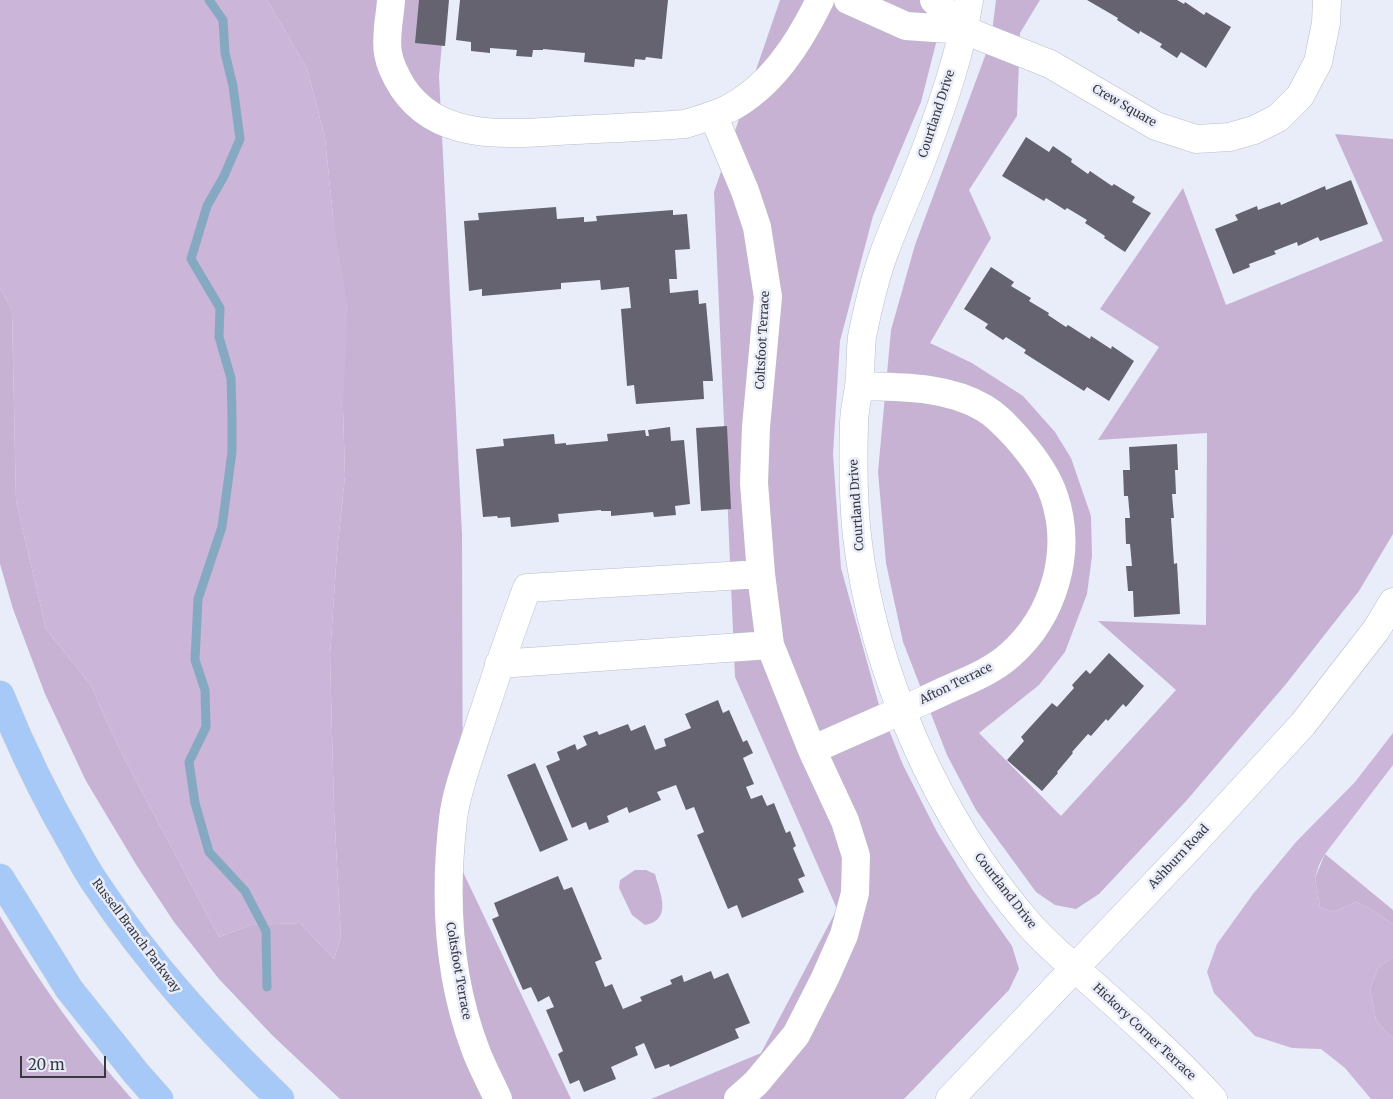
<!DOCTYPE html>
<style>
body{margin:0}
#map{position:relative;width:1393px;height:1099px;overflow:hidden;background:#e9edfa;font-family:Merriweather,serif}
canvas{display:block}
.scale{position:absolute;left:20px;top:1056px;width:86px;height:22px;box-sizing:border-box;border:2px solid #38393e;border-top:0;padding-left:6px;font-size:15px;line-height:18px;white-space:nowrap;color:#38393e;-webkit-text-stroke:4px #e9edfa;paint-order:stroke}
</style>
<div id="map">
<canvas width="1393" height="1099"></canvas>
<div class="scale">20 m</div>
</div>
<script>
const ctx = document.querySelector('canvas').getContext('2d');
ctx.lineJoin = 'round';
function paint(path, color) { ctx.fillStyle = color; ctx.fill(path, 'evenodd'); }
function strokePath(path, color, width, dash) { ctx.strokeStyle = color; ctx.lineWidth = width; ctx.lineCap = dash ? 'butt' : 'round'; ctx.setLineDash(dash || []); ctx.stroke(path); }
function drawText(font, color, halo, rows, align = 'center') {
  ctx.font = font + ' Merriweather,serif'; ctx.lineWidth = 5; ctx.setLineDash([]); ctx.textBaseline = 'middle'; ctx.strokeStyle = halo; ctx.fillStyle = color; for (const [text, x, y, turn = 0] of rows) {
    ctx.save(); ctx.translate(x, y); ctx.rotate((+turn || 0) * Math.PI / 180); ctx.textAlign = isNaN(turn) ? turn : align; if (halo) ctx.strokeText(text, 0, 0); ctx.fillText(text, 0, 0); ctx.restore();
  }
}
paint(new Path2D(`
 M 267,0 L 446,0 L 439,76 L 462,534 L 463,872 L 571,1099 L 340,1099 L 273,1036 L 219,979 L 174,922 L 137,866 L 86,781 L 45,694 L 13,609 L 0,564 L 0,288 L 12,310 L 16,501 L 46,629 L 90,684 L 121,752 L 219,937 L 251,925 L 300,923 L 334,959 L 341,937 L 334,810 L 330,655 L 337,552 L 345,476 L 343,408 L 333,217 L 325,138 L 307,68 Z
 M 780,0 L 947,0 L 921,102 L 873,216 L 840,341 L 833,454 L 841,568 L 879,705 L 903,765 L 937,832 L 972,889 L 1012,946 L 1019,969 L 1009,990 L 904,1099 L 651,1099 L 761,1053 L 837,909 L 735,677 L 714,192 Z
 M 996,0 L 1040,0 L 1020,33 L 1017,116 L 969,190 L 991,238 L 930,343 L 972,363 L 1023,396 L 1055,432 L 1071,458 L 1091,516 L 1092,556 L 1087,594 L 1065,652 L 1039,685 L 979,733 L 1061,816 L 1176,690 L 1098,621 L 1206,625 L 1207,433 L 1098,440 L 1159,347 L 1100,309 L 1183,188 L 1226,305 L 1383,241 L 1335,134 L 1393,139 L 1393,534 L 1359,591 L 1286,684 L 1187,800 L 1099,894 L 1076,909 L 1055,905 L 1036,892 L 976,810 L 947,755 L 903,642 L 886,563 L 878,472 L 891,330 L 915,245 L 991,40 Z
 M 1325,854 L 1393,910 L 1393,924 L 1369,908 L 1356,902 L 1333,912 L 1320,907 L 1315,878 Z
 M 635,870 L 646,870 L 655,874 C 660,893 673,920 645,925 L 632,915 L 619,888 L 620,880 Z
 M 0,916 C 38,981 82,1043 132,1099 L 0,1099 Z
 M 1393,957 L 1393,1039 L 1376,1020 L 1370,989 L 1378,968 Z`), '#c7b2d4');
paint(new Path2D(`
 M 0,0 L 267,0 L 307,68 L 325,138 L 333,217 L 348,308 L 343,408 L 345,476 L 337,552 L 330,655 L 334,810 L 341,937 L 334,959 L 300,923 L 251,925 L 219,937 L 121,752 L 90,684 L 46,629 L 16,501 L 12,310 L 0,288 Z
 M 1393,733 L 1393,765 L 1325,854 L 1319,865 L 1315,878 L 1320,907 L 1333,912 L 1356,902 L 1369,908 L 1393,924 L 1393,957 L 1378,968 L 1370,989 L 1376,1020 L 1393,1039 L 1393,1099 L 1371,1099 L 1345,1068 L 1321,1049 L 1292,1048 L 1255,1036 L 1214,993 L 1207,972 L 1217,944 L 1253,894 L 1296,842 L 1355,782 Z`), '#cbb5d8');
strokePath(new Path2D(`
 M 209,0 L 223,20 L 225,53 L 233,86 L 240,139 L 224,176 L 207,206 L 191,259 L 220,308 L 219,337 L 231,378 L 232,415 L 232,452 L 222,527 L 198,599 L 195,660 L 205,690 L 206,727 L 189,762 L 195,803 L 209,852 L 245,891 L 266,931 L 267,987`), '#86a9c2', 9);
paint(new Path2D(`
 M 419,0 L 449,0 L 445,46 L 415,43 Z
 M 460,0 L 668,0 L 662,59 L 646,57 L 645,60 L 635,59 L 634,67 L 584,62 L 585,53 L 543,49 L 543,50 L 533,50 L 532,57 L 516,56 L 517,50 L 490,48 L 490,53 L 471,51 L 471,42 L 456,40 Z
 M 1087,0 L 1177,0 L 1184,4 L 1185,2 L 1204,15 L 1206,12 L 1231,27 L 1206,68 L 1181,52 L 1177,58 L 1160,47 L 1162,44 L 1140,31 L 1139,34 L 1117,20 L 1118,18 Z
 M 1026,137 L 1049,152 L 1053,146 L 1072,159 L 1071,162 L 1088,174 L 1090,171 L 1112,186 L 1114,184 L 1135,197 L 1132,202 L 1151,213 L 1125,252 L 1104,238 L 1105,236 L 1085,223 L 1087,220 L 1067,208 L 1065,210 L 1046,198 L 1044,201 L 1002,176 Z
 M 1351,180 L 1368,224 L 1320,241 L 1318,237 L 1298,246 L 1297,242 L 1274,251 L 1276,254 L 1249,264 L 1250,267 L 1233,274 L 1215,229 L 1238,220 L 1235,215 L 1257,206 L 1258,210 L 1280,202 L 1281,205 L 1325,186 L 1326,190 Z
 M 556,207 L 557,219 L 584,217 L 584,222 L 597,221 L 596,216 L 673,210 L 673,215 L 687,214 L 690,249 L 675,250 L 677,279 L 669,279 L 670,293 L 698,290 L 699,304 L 706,303 L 713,381 L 703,381 L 704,399 L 636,404 L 634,385 L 627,386 L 621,309 L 631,308 L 629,287 L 601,290 L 600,280 L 561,283 L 561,289 L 482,296 L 482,289 L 469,291 L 464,221 L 479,220 L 478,213 Z
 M 991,267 L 1014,282 L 1011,286 L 1031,298 L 1029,301 L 1049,313 L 1048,315 L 1066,327 L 1068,325 L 1090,339 L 1091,336 L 1111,349 L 1112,346 L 1134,361 L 1109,401 L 1087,387 L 1084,391 L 1024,353 L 1026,350 L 1006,337 L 1003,340 L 985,328 L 988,324 L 964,309 Z
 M 727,426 L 731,509 L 701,511 L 696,428 Z
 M 670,427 L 671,441 L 684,440 L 690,504 L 675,506 L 676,515 L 654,517 L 653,512 L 611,516 L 611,511 L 601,511 L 601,510 L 558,514 L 559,522 L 511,527 L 510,517 L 498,518 L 497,516 L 483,517 L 476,449 L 504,446 L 503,439 L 554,434 L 555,444 L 566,443 L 566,445 L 608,441 L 607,434 L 645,430 L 646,436 L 649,436 L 648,430 Z
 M 1177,444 L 1178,470 L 1175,470 L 1176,494 L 1172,494 L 1174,518 L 1171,518 L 1174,564 L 1177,563 L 1180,614 L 1134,617 L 1133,591 L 1128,591 L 1126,566 L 1132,566 L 1130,544 L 1126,544 L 1125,518 L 1130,518 L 1128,496 L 1124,496 L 1123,470 L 1130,470 L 1129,447 Z
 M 1109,653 L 1144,686 L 1126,707 L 1123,704 L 1108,721 L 1106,719 L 1091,736 L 1088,734 L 1072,752 L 1073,753 L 1057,772 L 1058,773 L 1042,791 L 1007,760 L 1024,741 L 1021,737 L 1052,703 L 1057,707 L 1074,688 L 1072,685 L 1086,670 L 1090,674 Z
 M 718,700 L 723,713 L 729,710 L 743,742 L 747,740 L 753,753 L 743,758 L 754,784 L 746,787 L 751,799 L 762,795 L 767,806 L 774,803 L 786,833 L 790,831 L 796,846 L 793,848 L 805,876 L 798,879 L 804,892 L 742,918 L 737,905 L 728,909 L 697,835 L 704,832 L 694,807 L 686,810 L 676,785 L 657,792 L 661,800 L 629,813 L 627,807 L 607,816 L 609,822 L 589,830 L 586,822 L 572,828 L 546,766 L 560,760 L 557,752 L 575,744 L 577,750 L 587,745 L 583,736 L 597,731 L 599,735 L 628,724 L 631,731 L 645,725 L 655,750 L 666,746 L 664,739 L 691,728 L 685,714 Z
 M 535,763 L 568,840 L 540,852 L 507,775 Z
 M 558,876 L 564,890 L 572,887 L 602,959 L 595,962 L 605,987 L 612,984 L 623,1009 L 642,1001 L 640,997 L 672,984 L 670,980 L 682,975 L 684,982 L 711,971 L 714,979 L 728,973 L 750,1023 L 735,1029 L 739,1038 L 670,1067 L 669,1064 L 655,1069 L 644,1043 L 635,1047 L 638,1055 L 611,1067 L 616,1079 L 584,1092 L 579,1080 L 570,1084 L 558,1054 L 563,1051 L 546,1010 L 554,1007 L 549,996 L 538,1002 L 531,987 L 523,990 L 492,919 L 499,916 L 494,903 Z`), '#65636f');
const minor = new Path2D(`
 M 391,0 C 390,17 385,37 388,53 C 390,66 396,77 403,88 C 441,145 516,133 575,130 C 611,128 648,127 685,124 C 699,120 714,115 728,109 C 772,86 799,43 820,0
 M 848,0 L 906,26 L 964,30 L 1050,64 L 1156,126 L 1196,139 L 1230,137 L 1254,130 L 1278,118 L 1300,96 L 1318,62 L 1326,23 L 1327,0
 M 934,0 L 964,30
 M 969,0 C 961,51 944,101 926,149 C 913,184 897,218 884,253 C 875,278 867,312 862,337 C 860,354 861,371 859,387 C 857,399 854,412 854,424 C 853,460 853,500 857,536 C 873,673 938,819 1028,923 C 1045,943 1067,961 1087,979 C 1130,1017 1174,1056 1213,1099
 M 713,115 L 745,191 L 757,227 L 768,297 L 756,427 L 754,483 L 761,574 L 770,645 L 812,750 L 845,821 L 856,856 L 855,893 L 844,935 L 825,978 L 796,1035 L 756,1083 L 738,1099
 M 499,664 L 770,645
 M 812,750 C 856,730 900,712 944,691 C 966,681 991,672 1010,655 C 1054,616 1073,552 1054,496 C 1047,475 1032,455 1018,439 C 1008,428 998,416 984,408 C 947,386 901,387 859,386
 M 498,1099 C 491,1083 482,1067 476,1051 C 448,978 444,896 453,819 C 456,793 466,767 474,742 C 491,690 508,639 527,588 L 761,574
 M 950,1099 L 1188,849 L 1303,724 L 1376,630 L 1393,602`);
const major = new Path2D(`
 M 0,695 C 21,747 45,797 73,845 C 80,858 87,871 96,884 C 149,964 211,1032 280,1099
 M 0,878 L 69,989 L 136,1073 L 159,1099`);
strokePath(minor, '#b9bcc9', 29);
strokePath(major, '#cfcfd1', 29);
strokePath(minor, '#fff', 28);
strokePath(major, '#a7c9f8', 28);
drawText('12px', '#38393e', '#e9edfa', [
 ["Crew Square",1124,106,30],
 ["Courtland Drive",937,114,-72],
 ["Coltsfoot Terrace",763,340,-87],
 ["Courtland Drive",857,505,-94],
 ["Afton Terrace",956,684,-26],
 ["Ashburn Road",1179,857,-47],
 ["Courtland Drive",1005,891,52],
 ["Russell Branch Parkway",136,936,53],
 ["Coltsfoot Terrace",458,971,80],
 ["Hickory Corner Terrace",1144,1032,43]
]);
</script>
